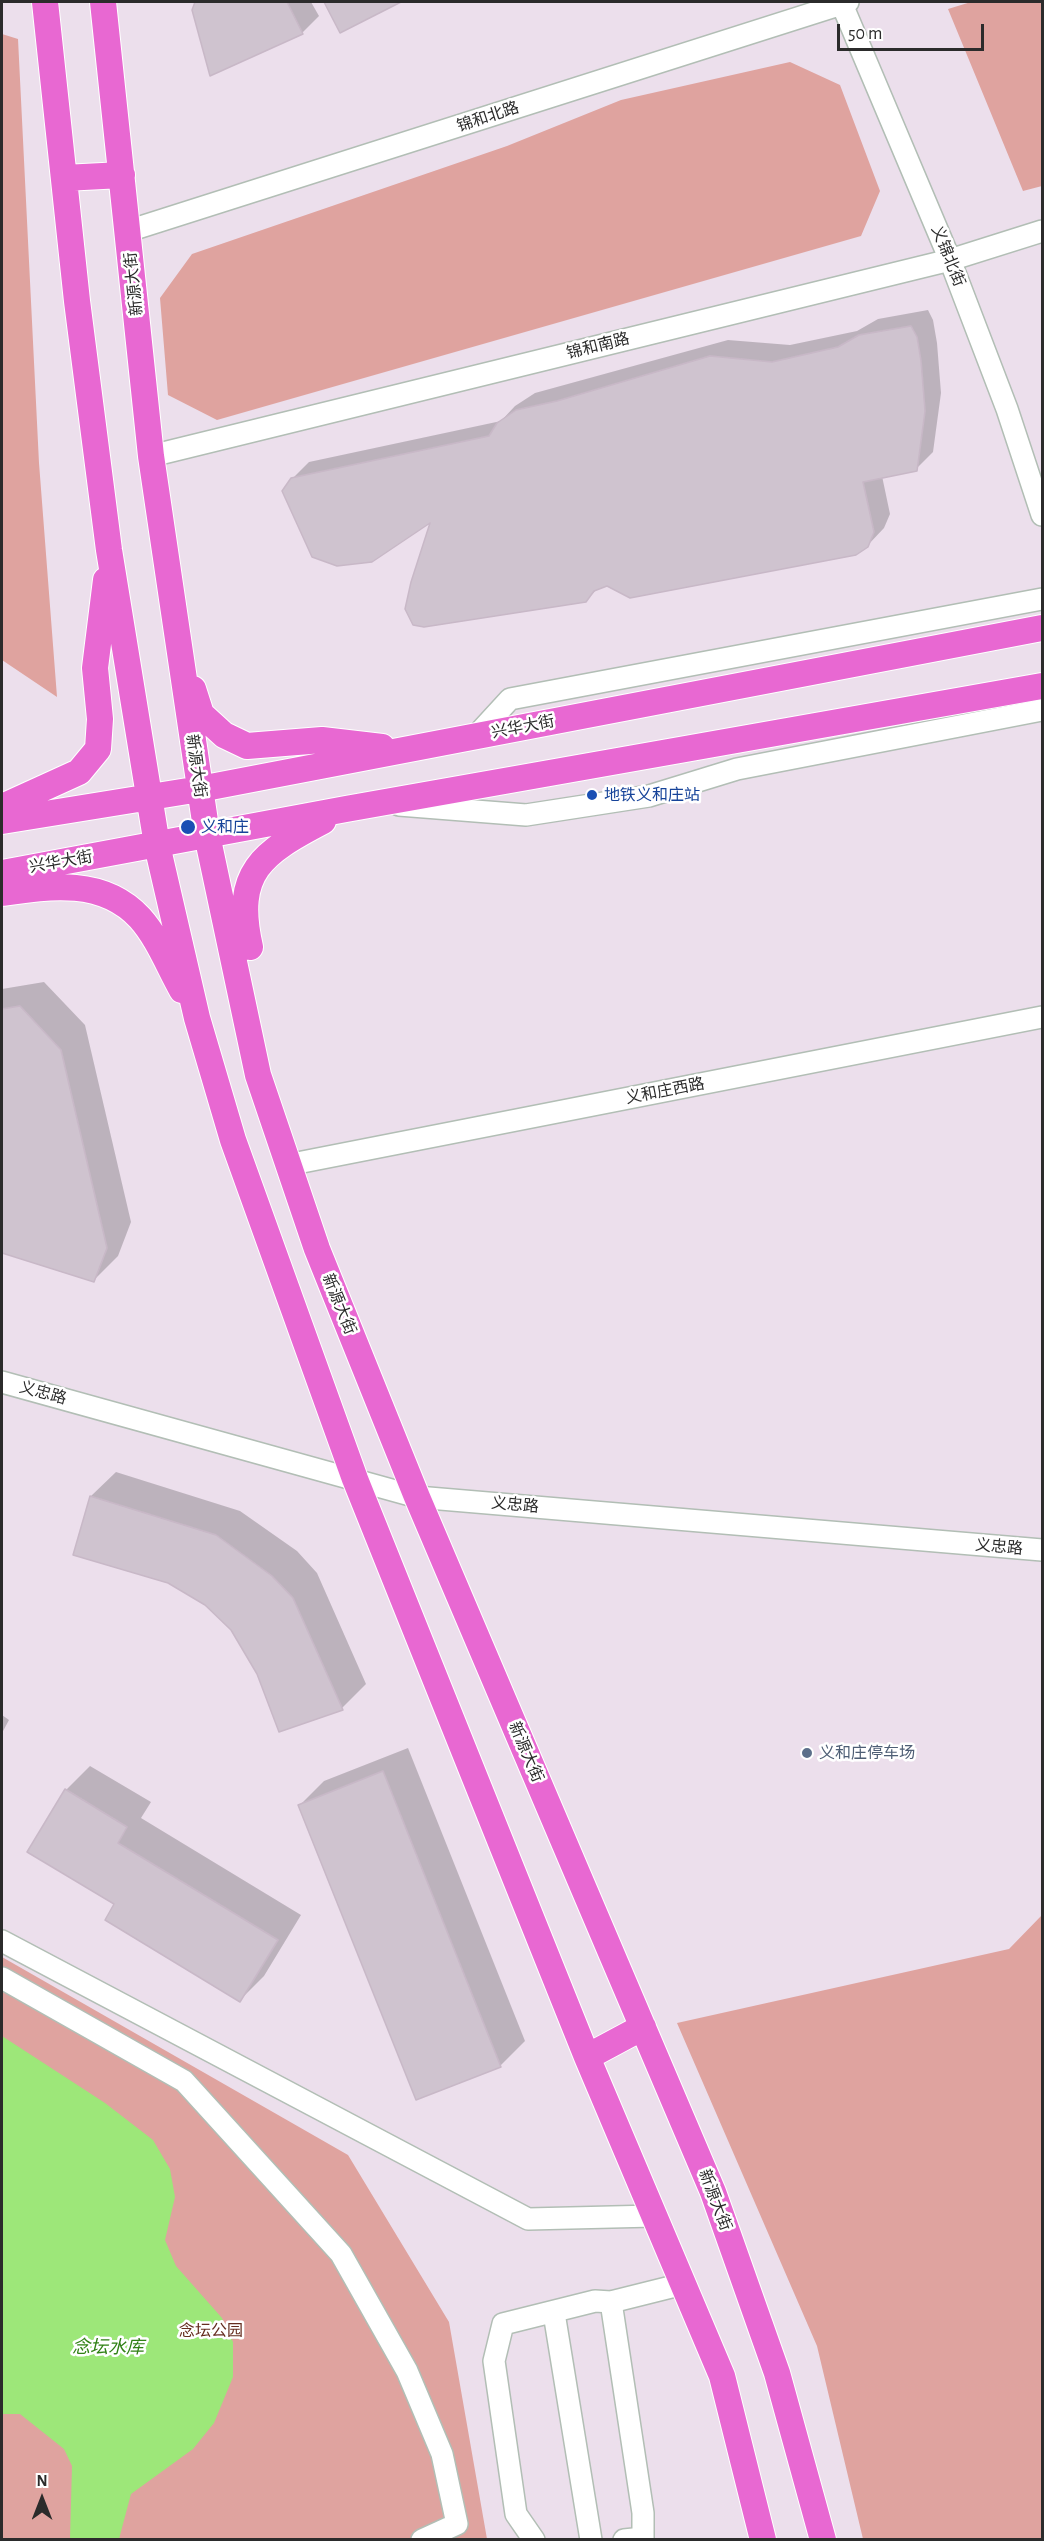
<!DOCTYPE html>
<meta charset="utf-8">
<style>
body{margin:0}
#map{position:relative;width:1044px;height:2541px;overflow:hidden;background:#ecdfec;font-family:"Alegreya Sans",sans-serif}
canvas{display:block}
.frame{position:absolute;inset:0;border:3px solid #2b2b2b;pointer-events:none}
.north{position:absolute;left:12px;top:2469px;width:60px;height:60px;-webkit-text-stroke:4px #fff;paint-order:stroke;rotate:0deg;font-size:16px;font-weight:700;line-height:24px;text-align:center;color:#2b2b2b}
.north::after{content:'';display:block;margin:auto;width:21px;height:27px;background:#2b2b2b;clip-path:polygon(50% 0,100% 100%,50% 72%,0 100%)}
.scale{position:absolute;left:837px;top:24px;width:147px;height:27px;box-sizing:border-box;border:3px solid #2b2b2b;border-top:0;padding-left:8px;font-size:18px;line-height:21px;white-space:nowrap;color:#2b2b2b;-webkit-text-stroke:4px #fff;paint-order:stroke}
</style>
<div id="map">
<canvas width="1044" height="2541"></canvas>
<div class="frame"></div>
<div class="north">N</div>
<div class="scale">50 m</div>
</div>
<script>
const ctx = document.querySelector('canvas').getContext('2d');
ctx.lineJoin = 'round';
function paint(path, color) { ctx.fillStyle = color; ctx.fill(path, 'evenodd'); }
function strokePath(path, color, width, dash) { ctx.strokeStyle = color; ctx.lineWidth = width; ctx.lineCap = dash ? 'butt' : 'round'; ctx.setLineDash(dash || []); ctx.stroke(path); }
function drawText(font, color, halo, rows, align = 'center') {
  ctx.font = font + ' "Alegreya Sans","Noto Sans SC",sans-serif'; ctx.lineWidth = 5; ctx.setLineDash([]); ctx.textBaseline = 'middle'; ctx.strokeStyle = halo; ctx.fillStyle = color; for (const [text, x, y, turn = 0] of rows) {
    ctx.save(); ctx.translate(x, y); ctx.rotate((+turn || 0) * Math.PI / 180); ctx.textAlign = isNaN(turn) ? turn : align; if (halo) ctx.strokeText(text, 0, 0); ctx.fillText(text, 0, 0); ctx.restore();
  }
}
paint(new Path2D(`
 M 971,2 L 1042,2 L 1042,186 L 1023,191 L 948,9 Z
 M 2,34 L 18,39 L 39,463 L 57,697 L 2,660 Z
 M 790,62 L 840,85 L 880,191 L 861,236 L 217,420 L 168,395 L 160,298 L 192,254 L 507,146 L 621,100 Z
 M 1042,1915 L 1042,2539 L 863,2539 L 817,2346 L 677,2023 L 1009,1949 Z
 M 2,1957 L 348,2155 L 449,2322 L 487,2539 L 2,2539 Z`), '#dfa39f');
paint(new Path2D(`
 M 2,2036 L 105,2103 L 153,2140 L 170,2169 L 175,2197 L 165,2240 L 176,2266 L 222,2318 L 233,2342 L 233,2377 L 214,2423 L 193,2449 L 131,2494 L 119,2539 L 70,2539 L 72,2466 L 64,2449 L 20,2414 L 2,2414 Z`), '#9de779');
paint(new Path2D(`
 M 197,2 L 311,2 L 319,16 L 302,33 L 193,10 Z
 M 325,2 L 398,2 L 340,31 Z
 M 928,310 L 933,320 L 937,343 L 941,393 L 933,452 L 916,469 L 882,476 L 890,514 L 884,528 L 867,546 L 607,584 L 599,587 L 586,601 L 433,520 L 292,479 L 309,462 L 501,421 L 515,406 L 535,393 L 728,340 L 790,345 L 857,331 L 878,319 Z
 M 44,982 L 85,1025 L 131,1222 L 118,1256 L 94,1280 L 2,1251 L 2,989 Z
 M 116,1472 L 240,1511 L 297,1551 L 317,1573 L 366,1684 L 342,1708 L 259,1673 L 233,1629 L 206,1604 L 168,1581 L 75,1554 L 91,1496 Z
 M 2,1715 L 9,1720 L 2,1733 Z
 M 408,1748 L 525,2041 L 500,2066 L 300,1805 L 324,1781 Z
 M 90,1766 L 151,1802 L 141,1818 L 301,1915 L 264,1976 L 240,2000 L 116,1903 L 66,1790 Z`), '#0003');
const building = new Path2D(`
 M 195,2 L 287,2 L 303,34 L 210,76 L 192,10 Z
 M 324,2 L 401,2 L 340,33 Z
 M 911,326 L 917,337 L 921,361 L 925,411 L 917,471 L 863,482 L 874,532 L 868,547 L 856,555 L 630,598 L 607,586 L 594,591 L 586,602 L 424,627 L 413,625 L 405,609 L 411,582 L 430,523 L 372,562 L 337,566 L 312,557 L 282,491 L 291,478 L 489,436 L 497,423 L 516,410 L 557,401 L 710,356 L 772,362 L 838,347 L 859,335 Z
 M 20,1006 L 61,1050 L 107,1248 L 94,1282 L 2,1253 L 2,1009 Z
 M 90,1496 L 216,1535 L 272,1576 L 293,1598 L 343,1710 L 279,1732 L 257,1674 L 231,1630 L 205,1605 L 168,1583 L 73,1555 Z
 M 383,1771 L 501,2067 L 416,2100 L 298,1805 Z
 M 65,1789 L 127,1827 L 118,1843 L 278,1940 L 240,2002 L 105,1920 L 114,1904 L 27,1852 Z`);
paint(building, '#cfc3cf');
strokePath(building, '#c8b8c7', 1.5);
const minor = new Path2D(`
 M 841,2 L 950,260 L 1007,409 L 1042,515
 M 128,231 L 848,2
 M 151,456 L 950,260 L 1042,231
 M 476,736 L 510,699 L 1042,599
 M 399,805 L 526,815 L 649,796 L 737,769 L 1042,710
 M 287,1165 L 1042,1017
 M 2,1382 L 417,1497 L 1042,1550
 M 2,1941 L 528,2219 L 654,2216
 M 2,1978 L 184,2081 L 341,2254 L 407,2371 L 442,2454 L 457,2524 L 422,2540
 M 611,2302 L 643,2513 L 643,2538 L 624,2540
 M 554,2313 L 591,2540
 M 534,2540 L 516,2514 L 494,2361 L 503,2324 L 595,2301 L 611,2302 L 683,2284`);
const major = new Path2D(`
 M 45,2 L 77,301 L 109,550 L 157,845 L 197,1018 L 233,1140 L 355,1479 L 587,2057 L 722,2376 L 763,2540
 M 103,2 L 151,456 L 174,612 L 207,835 L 258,1075 L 317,1249 L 417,1497 L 713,2192 L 777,2373 L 823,2540
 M 64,178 L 122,175
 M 193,689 L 201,714 L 224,735 L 247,746 L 322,740 L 382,747
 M 2,807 L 79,772 L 98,749 L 100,719 L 95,668 L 106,580
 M 2,821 L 200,789 L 1042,628
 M 2,873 L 346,809 L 1042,686
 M 2,893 C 50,886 103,878 140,918 C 158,938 169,967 182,990
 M 250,947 C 233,872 262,853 323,821
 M 587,2057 L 643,2027`);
strokePath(minor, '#b2beb5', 24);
strokePath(major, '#fff', 28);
strokePath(minor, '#fff', 21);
strokePath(major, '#e868d2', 26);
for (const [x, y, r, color] of [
 [592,795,6,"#1a4fb4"],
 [188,827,8,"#1a4fb4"],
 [807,1753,6,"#5c6f8a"]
]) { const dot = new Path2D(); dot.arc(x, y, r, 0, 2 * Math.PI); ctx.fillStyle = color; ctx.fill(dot); strokePath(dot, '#fff', 2); }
drawText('16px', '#2b2b2b', '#fff', [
 ["锦和北路",488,117,-18],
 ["义锦北街",948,256,68],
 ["新源大街",134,284,-96],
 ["锦和南路",598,346,-14],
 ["兴华大街",523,727,-11],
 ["新源大街",196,766,82],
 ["兴华大街",61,862,-10],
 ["义和庄西路",665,1091,-11],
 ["新源大街",339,1304,68],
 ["义忠路",43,1393,15],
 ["义忠路",515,1505,5],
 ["义忠路",999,1547,5],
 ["新源大街",526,1752,67],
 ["新源大街",715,2200,69]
]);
drawText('16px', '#164399', '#fff', [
 ["地铁义和庄站",604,795],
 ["义和庄",201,827]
], 'left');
drawText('16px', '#4e5e75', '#fff', [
 ["义和庄停车场",819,1753]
], 'left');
drawText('16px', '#652d1f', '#fff', [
 ["念坛公园",211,2331]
]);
drawText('italic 18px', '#308115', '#fff', [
 ["念坛水库",108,2348]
]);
</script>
